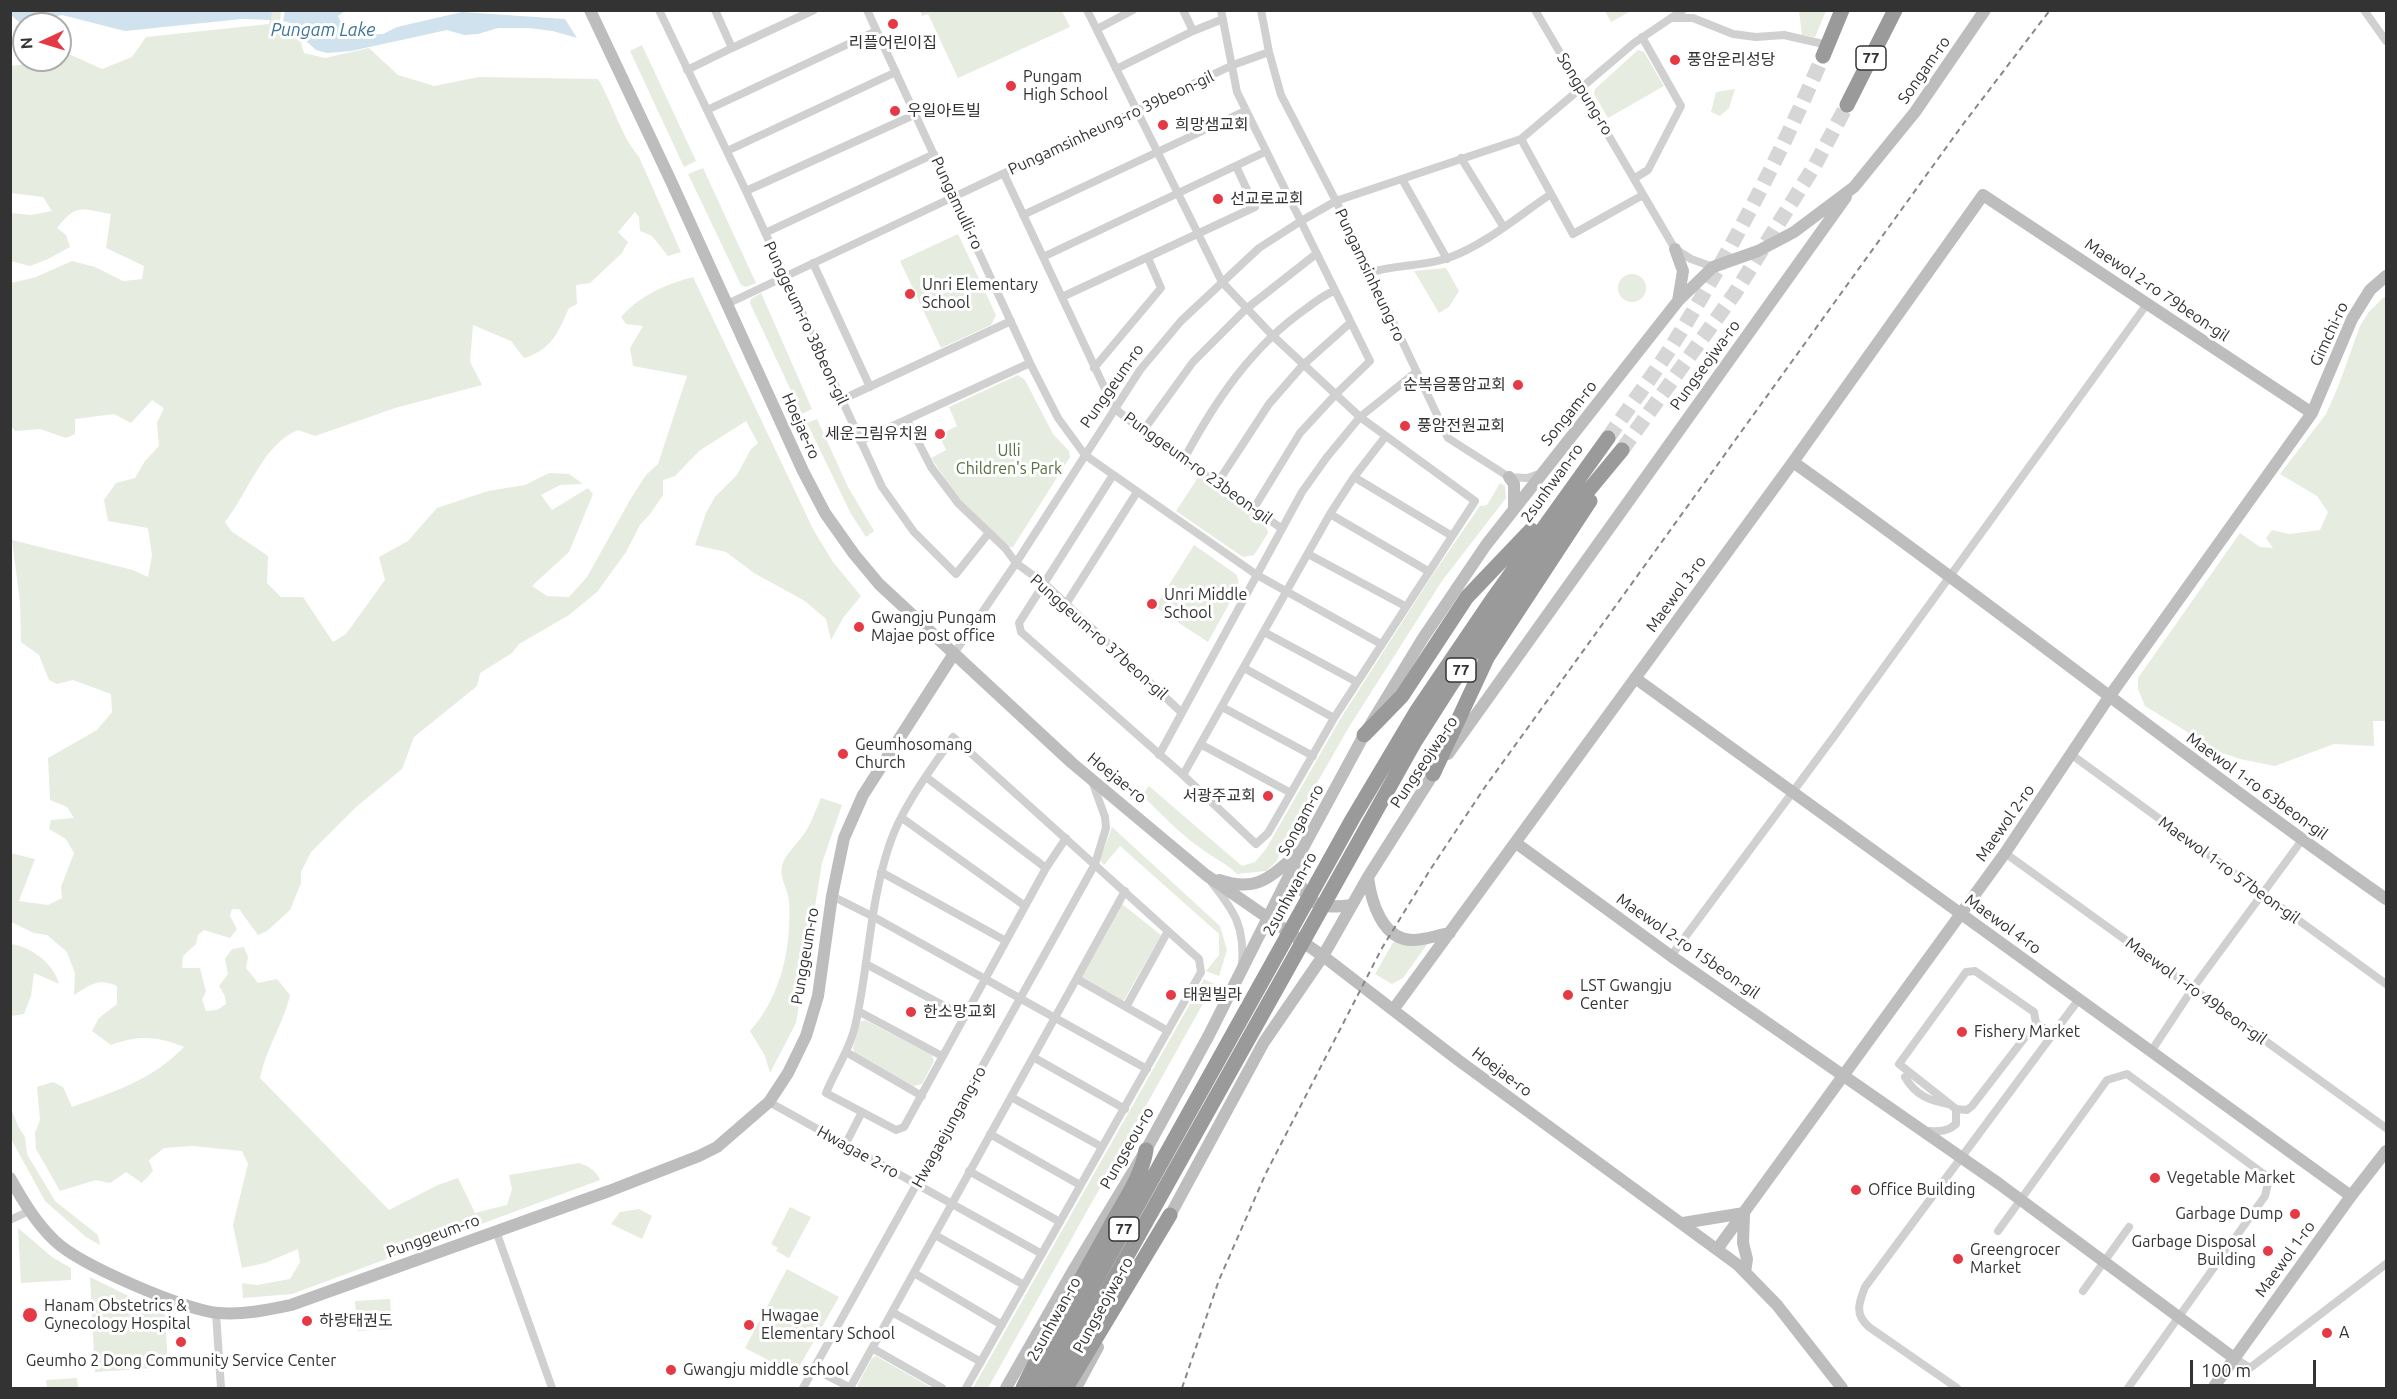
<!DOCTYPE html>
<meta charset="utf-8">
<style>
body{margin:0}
#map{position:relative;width:2397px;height:1399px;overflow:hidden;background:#fff;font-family:Ubuntu,sans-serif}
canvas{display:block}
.frame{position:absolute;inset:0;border:12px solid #333;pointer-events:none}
.north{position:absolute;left:12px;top:12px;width:60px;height:60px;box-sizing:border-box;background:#fff;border:2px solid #adadad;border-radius:50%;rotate:266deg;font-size:16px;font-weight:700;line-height:24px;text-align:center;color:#333}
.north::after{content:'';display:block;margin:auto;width:21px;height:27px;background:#e63946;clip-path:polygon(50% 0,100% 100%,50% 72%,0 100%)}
.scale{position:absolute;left:2190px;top:1360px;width:126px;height:27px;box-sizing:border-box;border:3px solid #333;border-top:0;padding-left:8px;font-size:18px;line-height:21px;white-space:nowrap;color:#333;-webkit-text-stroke:4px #fff;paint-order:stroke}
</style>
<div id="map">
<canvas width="2397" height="1399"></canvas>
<div class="frame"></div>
<div class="north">N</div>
<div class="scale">100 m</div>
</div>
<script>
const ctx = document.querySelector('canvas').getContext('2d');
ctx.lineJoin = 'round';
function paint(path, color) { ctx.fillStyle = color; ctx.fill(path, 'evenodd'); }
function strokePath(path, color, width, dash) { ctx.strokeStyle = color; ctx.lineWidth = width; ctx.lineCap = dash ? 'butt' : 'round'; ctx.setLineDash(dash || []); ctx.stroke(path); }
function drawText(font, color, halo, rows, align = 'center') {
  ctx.font = font + ' Ubuntu,"Noto Sans KR",sans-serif'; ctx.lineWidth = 6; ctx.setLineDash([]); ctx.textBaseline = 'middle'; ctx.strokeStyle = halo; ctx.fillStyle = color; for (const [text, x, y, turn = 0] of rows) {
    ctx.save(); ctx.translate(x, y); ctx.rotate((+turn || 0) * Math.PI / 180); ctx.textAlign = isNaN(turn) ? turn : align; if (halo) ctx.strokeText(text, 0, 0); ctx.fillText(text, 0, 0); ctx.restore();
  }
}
paint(new Path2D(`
 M 281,10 L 280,25 L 297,29 L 304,53 L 325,58 L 369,48 L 398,75 L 434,86 L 479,77 L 598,79 C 613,104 620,134 639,157 L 681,252 L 668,256 L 652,236 L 640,231 L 639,217 L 635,212 L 618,232 L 628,242 L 622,253 L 590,283 L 576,285 L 577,304 L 569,308 C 558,333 551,350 524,358 L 511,341 L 473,325 L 470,362 L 482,385 L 395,408 L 315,436 L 298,430 C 263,444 248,493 225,522 L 231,531 L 268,556 L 267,583 L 281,597 L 303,597 L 333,642 L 346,634 L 385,580 L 379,557 L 408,541 L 437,508 L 488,491 L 525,485 L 549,473 L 569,474 L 583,484 L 560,485 L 541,495 L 552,510 L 588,488 L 593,494 L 569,552 L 532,586 L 547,596 L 569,597 L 587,577 L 630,500 L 646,475 L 658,464 L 687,376 L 633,366 L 630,348 L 643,326 L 626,324 L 621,317 C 641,295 664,285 693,277 L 814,531 L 833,562 L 861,596 L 843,618 L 831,640 L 826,619 L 805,601 L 754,573 L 726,552 L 695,545 L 706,513 L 715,497 L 737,475 L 751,449 L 758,443 L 746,421 L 699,451 L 675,476 L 663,480 L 663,495 L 650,514 L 640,525 L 626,552 L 597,592 L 569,615 L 519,644 L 512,653 L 480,673 L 477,686 L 414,737 L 402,769 L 355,808 L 311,852 L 301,872 L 301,883 L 290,910 L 267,931 L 258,935 L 239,909 L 232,909 L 230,916 L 237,929 L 230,938 L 204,930 L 198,935 L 196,944 L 183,956 L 182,968 L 200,968 L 206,992 L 202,999 L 206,1011 L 217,1010 L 226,1004 L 225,996 L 219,986 L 228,974 L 225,959 L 232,949 L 244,947 L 248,957 L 246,968 L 258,983 L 277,979 L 290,995 C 283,1025 266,1048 260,1078 L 389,1210 L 438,1185 L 458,1178 L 475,1213 L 507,1205 L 512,1189 L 509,1175 L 579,1163 C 588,1166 596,1170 600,1180 L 292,1294 L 243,1298 L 242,1283 L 257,1285 L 290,1279 L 300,1262 L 298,1249 L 265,1263 L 242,1268 L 233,1225 L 248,1164 L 242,1151 L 193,1146 L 164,1148 L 149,1160 L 153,1171 L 142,1183 L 126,1172 L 110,1183 L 96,1180 L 60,1191 L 36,1149 L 35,1133 L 40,1120 L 37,1087 L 53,1082 L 63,1087 L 72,1107 C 115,1091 151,1081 184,1047 C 157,1036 138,1035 111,1045 L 92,1031 L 99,1018 L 117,1004 L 117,986 C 98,978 92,984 74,995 L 75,973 L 67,952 L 47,935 L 34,933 L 11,922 L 10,853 L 35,859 L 19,901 L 48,905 L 62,898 L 61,887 L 74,853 L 66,839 L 49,829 L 51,820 L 74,818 L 67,807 L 50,800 L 48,758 L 97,730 L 112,712 L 111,694 L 73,680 L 57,684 L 49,680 L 39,655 L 21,642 L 20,602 L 12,540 L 133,570 L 148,577 L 152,555 L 148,528 L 108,521 L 104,500 L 116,483 L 135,478 L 145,461 L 159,446 L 157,423 L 164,408 L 152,400 L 131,423 L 114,414 L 75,419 L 75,434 L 66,438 L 40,429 L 15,431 L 11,426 L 11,283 L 36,277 L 72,261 L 95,267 L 123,281 L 142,279 L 144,266 L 106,248 L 111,214 C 81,209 77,203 57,228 L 66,235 L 70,247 L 48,259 L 30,266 L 11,261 L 11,213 L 31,215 L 52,211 L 43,197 L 11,193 L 11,66 L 60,60 L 60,50 L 102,69 L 132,57 L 146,37 L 269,24 L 272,11 Z
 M 920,11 L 1062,11 L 1070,27 L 958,78 L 928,14 L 922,16 Z
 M 1605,11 L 1631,11 L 1611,22 Z
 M 1799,11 L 1826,11 L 1815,37 L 1802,35 Z
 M 642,45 L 696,161 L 684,167 L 630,51 Z
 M 1638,50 L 1644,52 L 1664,86 L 1608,118 L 1594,94 L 1595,89 Z
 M 1735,89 L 1729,108 L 1720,116 L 1711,112 L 1716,92 Z
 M 703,168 L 756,283 L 746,287 L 741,285 L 688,174 Z
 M 958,234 L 996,315 L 991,325 L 941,348 L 900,261 Z
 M 1446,268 L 1459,291 L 1449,307 L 1439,313 L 1414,271 Z
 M1618 288a14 14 0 1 1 28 0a14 14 0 1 1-28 0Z
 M 761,293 L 812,409 L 802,414 L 750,303 L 751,299 Z
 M 2384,297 L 2386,298 L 2386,721 L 2373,721 L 2374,746 L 2334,744 L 2275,766 L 2240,759 L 2220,752 L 2145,706 L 2138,689 L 2138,678 L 2240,533 L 2260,547 L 2273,548 L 2266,538 L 2272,530 L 2289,534 L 2320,530 L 2328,512 L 2317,496 L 2280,474 L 2326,414 L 2338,387 L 2360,326 L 2368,313 Z
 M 1018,375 L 1025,380 L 1053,434 L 1069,451 L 1070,457 L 1013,547 L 1008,547 L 957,496 L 931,458 L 946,450 L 939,435 L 957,426 L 949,407 Z
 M 817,419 L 848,487 L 874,531 L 866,537 L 851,514 L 807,423 Z
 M 1199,476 L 1265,523 L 1268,533 L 1254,555 L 1243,557 L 1176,511 Z
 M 1500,483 L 1505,486 L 1506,498 L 1442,581 L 1349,727 L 1306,802 L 1276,862 L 1266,871 L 1237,874 C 1227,864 1217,860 1206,852 C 1182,836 1162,815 1142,795 L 1149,786 L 1242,866 L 1255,862 L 1266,849 L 1339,721 L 1433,574 L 1480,506 L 1487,505 Z
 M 1194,545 L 1237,575 L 1239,586 L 1208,642 L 1155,607 Z
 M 821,798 L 842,805 L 822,863 L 796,1023 L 770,1073 L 765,1056 L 750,1031 C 781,997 792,946 789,901 C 788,889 779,878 782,866 C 785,854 799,842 806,831 C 812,821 816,809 821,798 Z
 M 1112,827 L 1220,926 L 1227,950 L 1219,976 L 1206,971 L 1219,955 L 1219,934 L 1120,846 L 1104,865 L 1100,860 Z
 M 1122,904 L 1161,935 L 1123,1002 L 1081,978 Z
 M 1399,932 L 1428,943 L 1403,978 L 1392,984 L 1375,974 Z
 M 10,944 C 31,946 54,964 59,984 L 34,973 L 31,996 L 24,1014 L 11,1016 Z
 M 1204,979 L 1214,984 L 988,1388 L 973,1388 Z
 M 865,1020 L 932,1055 L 934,1061 L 922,1084 L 913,1086 L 855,1054 L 853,1048 L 860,1022 Z
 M 10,1106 L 18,1126 L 25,1137 L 27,1154 L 55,1201 L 98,1235 L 100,1245 L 86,1237 L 45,1201 L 11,1139 Z
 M 790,1207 L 811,1217 L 789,1258 L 776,1251 L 778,1248 L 771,1244 Z
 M 639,1209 L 652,1216 L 642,1239 L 611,1224 L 620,1212 Z
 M 18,1228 L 52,1257 L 71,1268 L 71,1280 L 21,1283 Z
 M 787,1269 L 839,1297 L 795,1374 L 745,1348 Z
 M 90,1277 L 165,1314 L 168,1367 L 95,1372 Z
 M 390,1299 L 392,1329 L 357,1331 L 355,1301 Z
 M 876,1356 L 932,1388 L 858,1388 L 858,1384 L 872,1358 Z
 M 77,1378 L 78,1388 L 47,1388 L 46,1380 Z`), '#e6ecdf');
paint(new Path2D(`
 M 10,11 L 11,10 L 272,11 L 271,20 L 242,19 L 125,31 L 62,15 L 21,24 L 11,15 Z
 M 285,11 L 345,11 L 338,16 L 348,35 L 383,34 L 397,27 L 462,12 L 565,19 L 577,38 L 553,31 L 529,28 L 498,28 L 478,34 L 464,35 L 447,30 L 351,51 L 327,53 L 316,50 L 305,40 L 299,25 L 283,21 Z`), '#cfe2ee');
strokePath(new Path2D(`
 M 1608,438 C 1629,407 1653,376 1673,344 C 1731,252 1780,156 1823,56
 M 1622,450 L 1735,293 L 1815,165 L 1847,105`), '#d6d6d6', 15, [15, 8]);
strokePath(new Path2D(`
 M 659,10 L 746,191 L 882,487 L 914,532 L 956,574 L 988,534
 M 715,10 L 732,48 L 814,10
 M 867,10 L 1030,363 L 1058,418 L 1085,455 L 1257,575 L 1381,644
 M 1087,10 L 1222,282 L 1272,335 L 1360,417 L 1475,501 L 1334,718 L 1268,833 L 1256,844 L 1183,775 L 1021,632 L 1019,623 L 1113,475
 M 1183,10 L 1193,31 L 1223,19
 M 1221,10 L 1237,92 L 1370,361 L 1336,394 L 1300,433 L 1254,508
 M 1261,10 L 1269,52 L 1281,95 L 1336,201 L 1448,438 L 1509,477 L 1527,478 L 1542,473
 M 1535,10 L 1675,249 L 1691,259 L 1713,267
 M 2364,10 L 2386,41
 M 1671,18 L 1693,18 L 1733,34 L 1756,37 L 1784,35 L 1819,43
 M 1097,29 L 1133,10
 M 1116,69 L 1193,31
 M 687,70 L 732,48
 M 707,110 L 876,31
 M 1521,139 L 1573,234 L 1643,195
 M 727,151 L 896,72
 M 1461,158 L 1503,226
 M 1004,174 L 1114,408 L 1143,431 L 1281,528
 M 1635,178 L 1648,170 L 1681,106 L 1642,37
 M 1402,179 L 1447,259
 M 746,191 L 916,114
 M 1023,215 L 1245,111
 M 765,233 L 934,154
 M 1043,257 L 1265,152
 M 813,263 L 870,387
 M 1369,273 C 1394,264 1423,267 1448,258 C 1485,245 1518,216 1551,194
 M 1062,297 L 1255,207 L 1236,166
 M 727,304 L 1233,65 L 1269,52
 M 1094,368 L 1161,288 L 1148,258
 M 841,400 L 1011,321
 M 907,420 L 931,467 L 958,503 L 1005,548 L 1016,563 L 1045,584 L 1181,712
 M 1143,431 L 1193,362 L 1246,309 L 1316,254
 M 860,441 L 1030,363
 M 1184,459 C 1215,401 1252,346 1307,308 C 1316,301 1324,295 1334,291
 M 1354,477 L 1452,536
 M 1218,482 L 1269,404 L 1303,365 L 1350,323
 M 1330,514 L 1428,571
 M 1308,554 L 1405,606
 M 1066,604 L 1137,492
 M 1264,632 L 1357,682
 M 953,655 L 1016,563 L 1140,370 L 1181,321 L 1259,248 L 1301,221 L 1336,201 L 1521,139 L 1634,43 L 1683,10
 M 1244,668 L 1334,718
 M 1222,707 L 1313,756
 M 1202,745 L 1291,793
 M 1159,755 L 1302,492 L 1327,457 L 1360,417 L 1416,372
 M 2072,755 L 2386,984
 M 1183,775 L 1330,514 L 1354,477 L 1385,437
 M 926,777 L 1046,868
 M 902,818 L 1025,906
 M 2005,853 L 2386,1128
 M 881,872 L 1006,941
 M 1212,883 C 1235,912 1245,927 1242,966
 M 832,896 L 872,916 L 1147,1069
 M 1671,956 L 1835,735 L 2147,304
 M 866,964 L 965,1017
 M 1975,971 L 2034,1012 L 2036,1023 L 1972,1106 L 1967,1110 L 1956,1109 L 1899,1064 L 1966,972 Z
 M 1077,979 L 1168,1031
 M 1126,1007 L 1168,931
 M 858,1011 L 942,1056
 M 2036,1023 L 2053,1034
 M 2152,1050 L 2193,988 L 2302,840
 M 846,1052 L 922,1096
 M 1033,1057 L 1125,1109
 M 1905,1077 C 1915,1095 1930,1101 1948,1104
 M 1011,1097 L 1102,1147
 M 769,1102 L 1042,1254
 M 1924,1131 C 1937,1131 1946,1133 1956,1124 L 1956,1109
 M 990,1134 L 1080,1185
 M 845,1145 L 862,1112
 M 969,1171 L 1060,1222
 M 10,1220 L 29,1211
 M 496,1231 L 552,1388
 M 1998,1231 L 2107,1080 L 2127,1074 L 2265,1175 L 2268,1183 L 2265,1196 L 2128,1388
 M 935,1235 L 1024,1285
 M 914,1273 L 1002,1325
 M 2083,1291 L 2129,1227
 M 892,1312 L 981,1362
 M 216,1313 L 221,1388
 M 872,1348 L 942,1388
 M 2234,1358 L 2250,1368 L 2386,1264
 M 814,1369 L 851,1388
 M 803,1388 L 1095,864 L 1106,828 L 1105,817 L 1092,781
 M 850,1388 L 1125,891
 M 966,1388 L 1201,972 L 1199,959 L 953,737 C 931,770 903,805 890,843 C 870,901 869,962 856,1022 C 851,1047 836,1069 826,1093 L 896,1130 L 904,1127 L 1046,868 L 1066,838
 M 1957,1388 L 1869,1327 C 1854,1314 1859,1303 1865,1287 L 2079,999`), '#d0d0d0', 8);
strokePath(new Path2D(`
 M 590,10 L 670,179 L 803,471 L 825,513 L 854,554 L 879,584 L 1072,763 L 1206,875 L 1323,956 L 1458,1060 L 1738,1265 L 1777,1305 L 1842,1388
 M 1675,249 L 1683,271 L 1678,301
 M 1793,462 C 1993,604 2185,758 2386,899
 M 1509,477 L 1514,484 L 1514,508
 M 1635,678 L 2351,1196
 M 1448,754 L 1846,197
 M 1516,843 L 1671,956 L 1998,1183 L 2234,1358
 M 1294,868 C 1305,903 1315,910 1352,905
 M 1368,877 C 1371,901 1382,940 1413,940 C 1425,940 1438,935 1450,933
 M 1219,880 C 1258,893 1270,877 1298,853
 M 1393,1010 L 1793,462 L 1983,195 L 2312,413
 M 10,1178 C 23,1201 36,1223 55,1241 C 80,1265 185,1310 218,1313 C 244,1315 267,1310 291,1305 L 609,1191 L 699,1156 L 717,1147 L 769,1102 L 788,1073 L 806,1036 L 818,996 L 832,896 L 844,838 L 863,795 L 953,655
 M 1744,1214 L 1743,1243 L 1747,1259 L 1745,1272
 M 1167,1221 L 1264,1042 L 1323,956 L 1368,877 L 1437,768
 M 1683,1223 L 1744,1213
 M 1718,1248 L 2005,853 L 2109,697 L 2312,413 L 2352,319 L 2370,290 L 2386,276
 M 1006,1388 L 1074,1269 L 1146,1150 L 1209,1035 L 1303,848 L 1364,735 L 1423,638 L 1486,545 L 1678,301 L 1713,267 L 1758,251 L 1794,232 L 1854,187 L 1915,112 L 1985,10
 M 1076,1388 L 1098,1347
 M 2213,1388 L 2351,1196 L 2386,1151`), '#bdbdbd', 12);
strokePath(new Path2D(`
 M 1823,56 L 1842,10
 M 1847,105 L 1895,10
 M 1364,735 L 1402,696 L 1467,597 L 1531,530
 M 1433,774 L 1487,658 L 1590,501
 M 1023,1388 C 1049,1332 1082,1279 1111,1225 C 1124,1201 1142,1176 1146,1150
 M 1036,1388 L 1353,818 L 1416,712 L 1494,597 L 1608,438
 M 1053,1388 L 1414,743 L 1451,685 L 1564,520 L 1622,450
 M 1066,1388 L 1170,1215`), '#9a9a9a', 15);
strokePath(new Path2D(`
 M 1182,1388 L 1219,1280 L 1266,1173 L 1382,948 L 1430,870 L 1485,787 L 1961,127 L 2050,10`), '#888', 2, [6, 4.5]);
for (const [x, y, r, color] of [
 [893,24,6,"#e63946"],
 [1675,60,6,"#e63946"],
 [1011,86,6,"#e63946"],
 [895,111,6,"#e63946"],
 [1163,125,6,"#e63946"],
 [1218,199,6,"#e63946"],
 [910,294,6,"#e63946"],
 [1518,385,6,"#e63946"],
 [1405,426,6,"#e63946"],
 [940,434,6,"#e63946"],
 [1152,604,6,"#e63946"],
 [859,627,6,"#e63946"],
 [843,754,6,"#e63946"],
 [1268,796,6,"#e63946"],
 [1171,995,6,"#e63946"],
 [1568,995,6,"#e63946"],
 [911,1012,6,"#e63946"],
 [1962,1032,6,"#e63946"],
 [2155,1178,6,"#e63946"],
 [1856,1190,6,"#e63946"],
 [2295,1214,6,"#e63946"],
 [2268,1251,6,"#e63946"],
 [1958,1259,6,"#e63946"],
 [30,1315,8,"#e63946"],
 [307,1321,6,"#e63946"],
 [749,1325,6,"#e63946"],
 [2327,1333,6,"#e63946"],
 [181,1342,6,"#e63946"],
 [671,1370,6,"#e63946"]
]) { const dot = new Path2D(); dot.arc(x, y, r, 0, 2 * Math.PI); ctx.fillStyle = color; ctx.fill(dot); strokePath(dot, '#fff', 2); }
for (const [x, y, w] of [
 [1871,58,30],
 [1461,670,30],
 [1124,1229,30]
]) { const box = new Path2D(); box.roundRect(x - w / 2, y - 12, w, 24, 4.5); ctx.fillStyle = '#fff'; ctx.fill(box); strokePath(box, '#333', 1.5); }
drawText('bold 15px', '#333', null, [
 ["77",1871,58],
 ["77",1461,670],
 ["77",1124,1229]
]);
drawText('16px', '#333', '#fff', [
 ["리플어린이집",893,43,"center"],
 ["풍암운리성당",1687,60],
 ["Pungam",1023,77],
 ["High School",1023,95],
 ["우일아트빌",907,111],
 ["희망샘교회",1175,125],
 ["선교로교회",1230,199],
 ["Unri Elementary",922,285],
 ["School",922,303],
 ["순복음풍암교회",1506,385,"right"],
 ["풍암전원교회",1417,426],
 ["세운그림유치원",928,434,"right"],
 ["Unri Middle",1164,595],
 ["School",1164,613],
 ["Gwangju Pungam",871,618],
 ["Majae post office",871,636],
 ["Geumhosomang",855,745],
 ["Church",855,763],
 ["서광주교회",1256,796,"right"],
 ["LST Gwangju",1580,986],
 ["Center",1580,1004],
 ["태원빌라",1183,995],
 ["한소망교회",923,1012],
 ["Fishery Market",1974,1032],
 ["Vegetable Market",2167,1178],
 ["Office Building",1868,1190],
 ["Garbage Dump",2283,1214,"right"],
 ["Garbage Disposal",2256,1242,"right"],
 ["Building",2256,1260,"right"],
 ["Greengrocer",1970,1250],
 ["Market",1970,1268],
 ["Hanam Obstetrics &",44,1306],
 ["Gynecology Hospital",44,1324],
 ["Hwagae",761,1316],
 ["Elementary School",761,1334],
 ["하랑태권도",319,1321],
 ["A",2339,1333],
 ["Geumho 2 Dong Community Service Center",181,1361,"center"],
 ["Gwangju middle school",683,1370]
], 'left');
drawText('16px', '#333', '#fff', [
 ["Songam-ro",1924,70,-55],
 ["Songpung-ro",1585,94,59],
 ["Pungamsinheung-ro 39beon-gil",1111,123,-25],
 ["Pungamulli-ro",957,203,65],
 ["Pungamsinheung-ro",1370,275,65],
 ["Maewol 2-ro 79beon-gil",2157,290,34],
 ["Punggeum-ro 38beon-gil",806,323,65],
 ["Gimchi-ro",2329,334,-65],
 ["Pungseojwa-ro",1705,365,-54],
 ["Punggeum-ro",1112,386,-55],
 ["Songam-ro",1569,413,-51],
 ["Hoejae-ro",801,426,66],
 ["Punggeum-ro 23beon-gil",1198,468,36],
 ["2sunhwan-ro",1552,483,-54],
 ["Maewol 3-ro",1676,594,-54],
 ["Punggeum-ro 37beon-gil",1099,637,42],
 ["Pungseojwa-ro",1424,762,-56],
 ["Hoejae-ro",1117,778,39],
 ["Maewol 1-ro 63beon-gil",2257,786,36],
 ["Songam-ro",1301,820,-62],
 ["Maewol 2-ro",2005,823,-55],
 ["Maewol 1-ro 57beon-gil",2229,870,36],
 ["2sunhwan-ro",1290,894,-61],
 ["Maewol 4-ro",2003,924,36],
 ["Maewol 2-ro 15beon-gil",1688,946,35],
 ["Punggeum-ro",805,956,-80],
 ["Maewol 1-ro 49beon-gil",2196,991,36],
 ["Hoejae-ro",1502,1072,37],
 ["Hwagaejungang-ro",949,1127,-61],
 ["Pungseou-ro",1127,1148,-60],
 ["Hwagae 2-ro",858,1152,29],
 ["Punggeum-ro",433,1236,-20],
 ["Maewol 1-ro",2285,1259,-54],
 ["Pungseojwa-ro",1103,1305,-61],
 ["2sunhwan-ro",1054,1319,-61]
]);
drawText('16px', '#56703f', '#fff', [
 ["Ulli",1009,451],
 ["Children's Park",1009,469]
]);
drawText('italic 18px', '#3f7597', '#fff', [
 ["Pungam Lake",323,30]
]);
</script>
